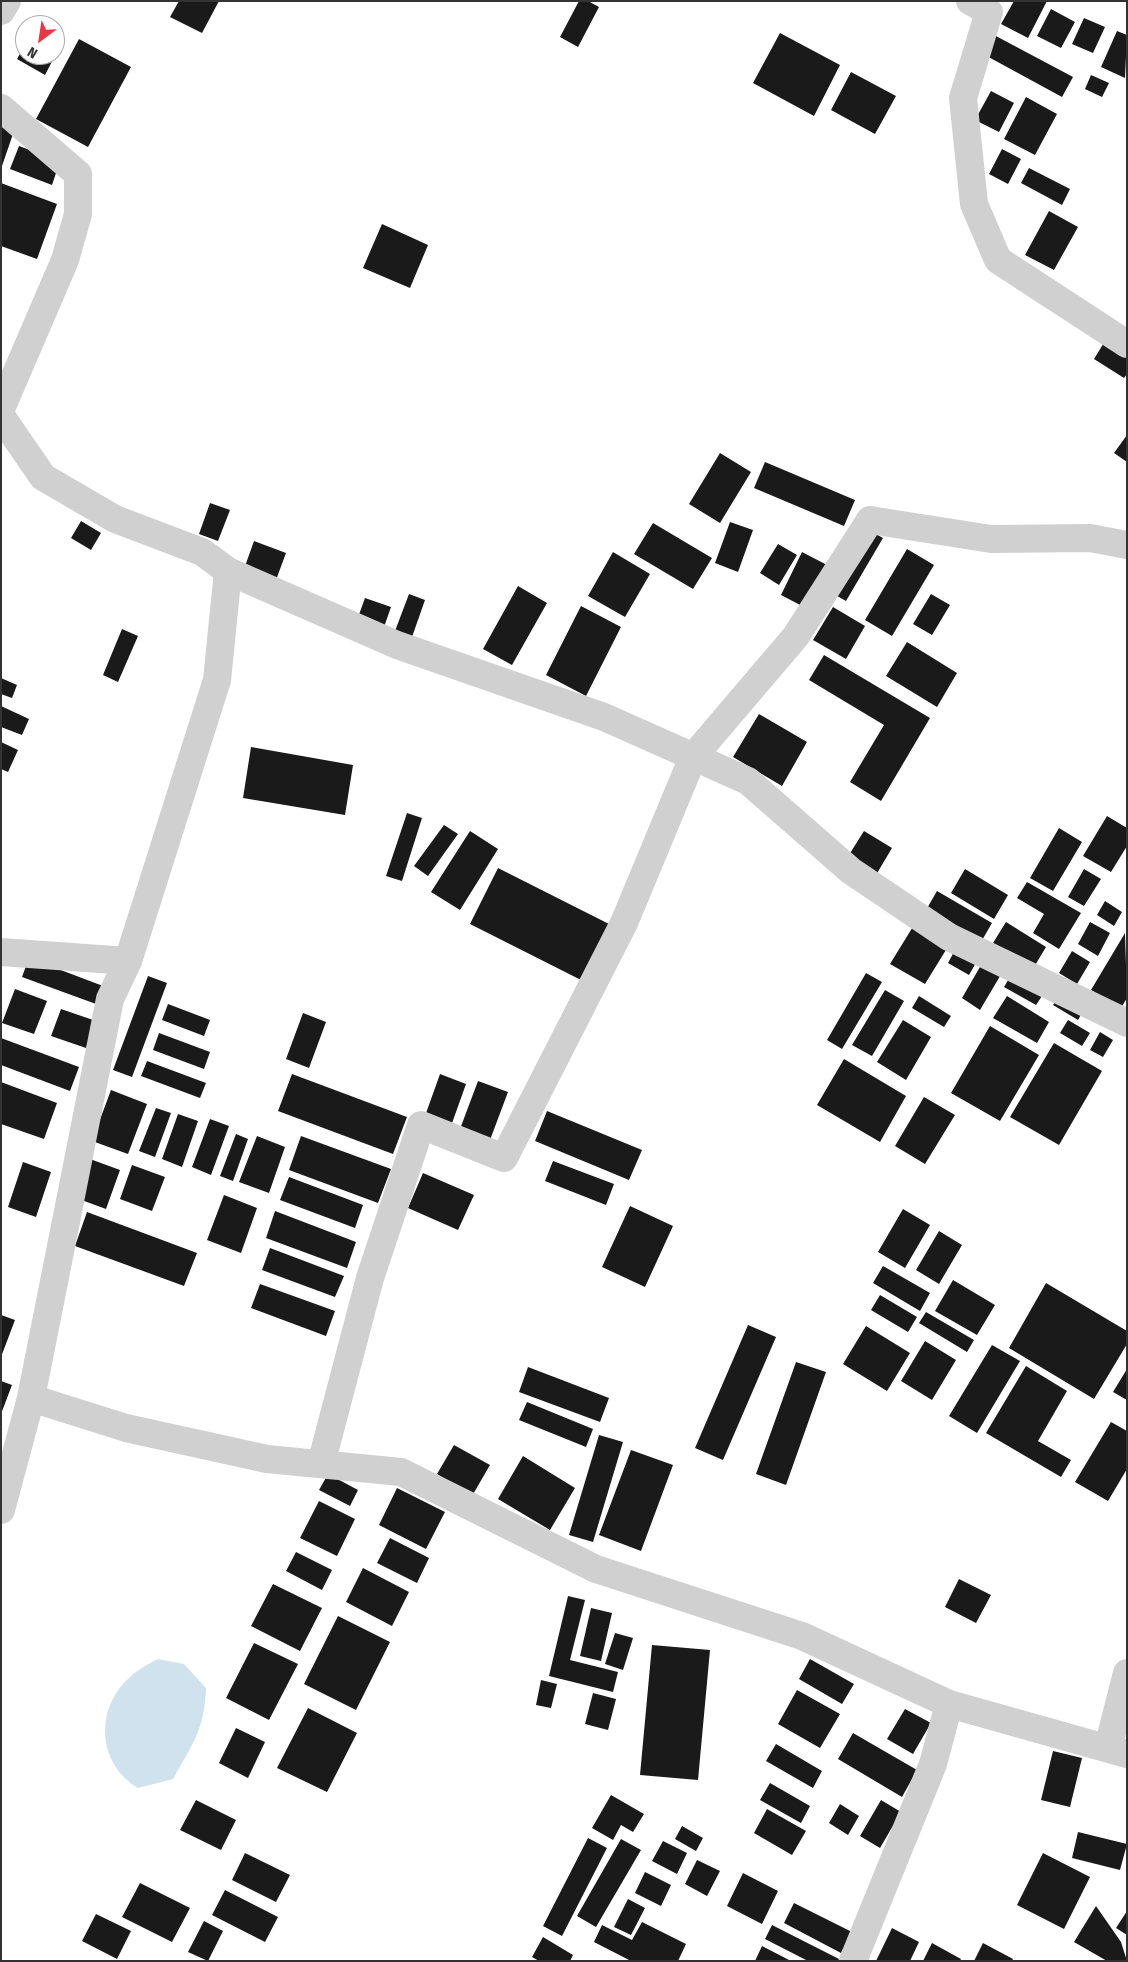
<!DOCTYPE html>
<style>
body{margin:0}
#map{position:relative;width:1128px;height:1962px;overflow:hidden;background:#fff;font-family:"Fira Sans Condensed",sans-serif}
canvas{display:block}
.frame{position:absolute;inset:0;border:2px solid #333;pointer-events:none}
.north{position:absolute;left:15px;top:15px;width:50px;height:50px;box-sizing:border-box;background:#fff;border:1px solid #adadad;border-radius:50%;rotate:211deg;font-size:14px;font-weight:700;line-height:20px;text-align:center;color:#333}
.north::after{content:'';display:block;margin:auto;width:18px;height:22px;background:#e63946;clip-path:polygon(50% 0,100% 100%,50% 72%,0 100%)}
</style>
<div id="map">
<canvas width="1128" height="1962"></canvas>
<div class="frame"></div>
<div class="north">N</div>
</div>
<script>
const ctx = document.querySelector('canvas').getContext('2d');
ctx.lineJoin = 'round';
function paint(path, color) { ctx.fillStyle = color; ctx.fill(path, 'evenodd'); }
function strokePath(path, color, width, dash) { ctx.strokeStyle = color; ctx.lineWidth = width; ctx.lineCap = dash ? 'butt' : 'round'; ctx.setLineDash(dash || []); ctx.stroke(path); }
paint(new Path2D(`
 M 158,1659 L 184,1664 L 206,1688 C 205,1729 192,1745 173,1779 L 138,1788 C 98,1764 94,1710 129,1678 C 137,1670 148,1664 158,1659 Z`), '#cfe2ee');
paint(new Path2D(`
 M 179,1 L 219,1 L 202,33 L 170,17 Z
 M 579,1 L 588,1 L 599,7 L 578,47 L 560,37 Z
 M 1014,1 L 1047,1 L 1028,38 L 1001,24 Z
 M 1051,9 L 1075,22 L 1061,48 L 1037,36 Z
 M 1084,18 L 1105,27 L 1093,53 L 1072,44 Z
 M 1117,31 L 1127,35 L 1125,78 L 1101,67 Z
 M 780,33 L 840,65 L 814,116 L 753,83 Z
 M 994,35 L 1073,77 L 1062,97 L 983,54 Z
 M 79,39 L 131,67 L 88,147 L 36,119 Z
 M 25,45 L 25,55 L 55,55 L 55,49 L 58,50 L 45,75 L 17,59 Z
 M 851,72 L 896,96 L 875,134 L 831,110 Z
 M 1091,75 L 1109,83 L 1102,97 L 1085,89 Z
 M 991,91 L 1014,103 L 999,132 L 975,120 Z
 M 1026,97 L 1057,114 L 1035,155 L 1004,139 Z
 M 1,126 L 14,131 L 2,166 L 1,166 Z
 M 19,146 L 60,161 L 52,185 L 10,169 Z
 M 1002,149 L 1021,159 L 1008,184 L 989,174 Z
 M 1029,168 L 1070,189 L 1062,205 L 1021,183 Z
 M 1,183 L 57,204 L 37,259 L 1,246 Z
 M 1049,211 L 1078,227 L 1054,270 L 1025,255 Z
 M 382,224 L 428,245 L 410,288 L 363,268 Z
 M 1105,341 L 1127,355 L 1127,374 L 1124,378 L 1094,359 Z
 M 1127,435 L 1127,462 L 1114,453 Z
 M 720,453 L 751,472 L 720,523 L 689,504 Z
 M 765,462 L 855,500 L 844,526 L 754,488 Z
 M 210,503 L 230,510 L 218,541 L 199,534 Z
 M 81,521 L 101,533 L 91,550 L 71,538 Z
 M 730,522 L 753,530 L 738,572 L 715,563 Z
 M 653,523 L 712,558 L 693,589 L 634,554 Z
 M 869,530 L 883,538 L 846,601 L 832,593 Z
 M 254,541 L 286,553 L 276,580 L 244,569 Z
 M 778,544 L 797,555 L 779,585 L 760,573 Z
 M 907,549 L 934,565 L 892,636 L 865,620 Z
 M 613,552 L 650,574 L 625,617 L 588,596 Z
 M 802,552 L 827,565 L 806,608 L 781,595 Z
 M 518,586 L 547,603 L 512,665 L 483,649 Z
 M 409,594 L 425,600 L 412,637 L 395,631 Z
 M 931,594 L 950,605 L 932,635 L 913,624 Z
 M 365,598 L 391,607 L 383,630 L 357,620 Z
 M 581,606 L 621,627 L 586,696 L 546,675 Z
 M 833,607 L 865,626 L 846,659 L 813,640 Z
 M 122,629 L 138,636 L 118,682 L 103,675 Z
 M 907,642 L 957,673 L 937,707 L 886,676 Z
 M 824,655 L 930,718 L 881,801 L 850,782 L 884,725 L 809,680 Z
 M 1,678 L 17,685 L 12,698 L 1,694 Z
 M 1,706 L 29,719 L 22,735 L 1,727 Z
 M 759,714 L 807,742 L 782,786 L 733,757 Z
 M 1,742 L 18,750 L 8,772 L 1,769 Z
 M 251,747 L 353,765 L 345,815 L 243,798 Z
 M 407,813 L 422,818 L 402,881 L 386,876 Z
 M 1107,816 L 1127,828 L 1127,846 L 1111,872 L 1083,856 Z
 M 444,825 L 458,834 L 428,876 L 414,866 Z
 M 1059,828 L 1082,842 L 1053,891 L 1030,878 Z
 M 470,831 L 498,849 L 460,910 L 431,892 Z
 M 864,831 L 892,848 L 876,875 L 847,858 Z
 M 498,868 L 609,924 L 581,980 L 470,924 Z
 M 965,869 L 1008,895 L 994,919 L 951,893 Z
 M 1084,869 L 1101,879 L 1084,906 L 1068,897 Z
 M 1027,882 L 1081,913 L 1059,949 L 1033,933 L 1044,914 L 1017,898 Z
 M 937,891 L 992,923 L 981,942 L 926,910 Z
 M 1105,901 L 1122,912 L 1114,926 L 1097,915 Z
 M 1006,922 L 1046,947 L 1034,967 L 993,943 Z
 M 1090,922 L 1110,933 L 1098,956 L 1078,944 Z
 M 914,925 L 949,945 L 925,984 L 890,964 Z
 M 1125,933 L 1127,998 L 1121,1008 L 1091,990 Z
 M 956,948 L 977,961 L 969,975 L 948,963 Z
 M 1072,951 L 1090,962 L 1077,984 L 1059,973 Z
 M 29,958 L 103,986 L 96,1004 L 22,977 Z
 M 984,960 L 1003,971 L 980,1010 L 962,998 Z
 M 866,973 L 882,982 L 842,1049 L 827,1040 Z
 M 148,976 L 167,983 L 132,1077 L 113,1070 Z
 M 1010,977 L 1042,996 L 1036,1005 L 1004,987 Z
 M 15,989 L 47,1001 L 34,1034 L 2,1023 Z
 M 885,990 L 904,1001 L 872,1056 L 852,1045 Z
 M 919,996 L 951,1016 L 944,1027 L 912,1008 Z
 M 1007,996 L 1049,1022 L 1037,1043 L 993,1018 Z
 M 1058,998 L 1082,1013 L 1078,1020 L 1053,1005 Z
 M 168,1004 L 210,1020 L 204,1036 L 162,1020 Z
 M 61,1009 L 96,1021 L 86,1048 L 51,1036 Z
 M 303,1013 L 326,1022 L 309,1068 L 286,1059 Z
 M 903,1020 L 931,1037 L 906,1080 L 877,1062 Z
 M 1068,1020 L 1090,1033 L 1082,1046 L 1060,1033 Z
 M 990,1026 L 1039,1055 L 1000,1121 L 951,1093 Z
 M 1100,1032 L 1113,1040 L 1103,1057 L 1090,1050 Z
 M 159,1033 L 210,1052 L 204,1069 L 153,1050 Z
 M 1,1038 L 79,1067 L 70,1091 L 1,1065 Z
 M 1054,1043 L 1102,1071 L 1059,1145 L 1010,1117 Z
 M 844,1059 L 906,1096 L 880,1142 L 817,1105 Z
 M 147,1061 L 206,1083 L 200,1098 L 141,1076 Z
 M 292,1074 L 407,1117 L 393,1154 L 278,1111 Z
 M 440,1074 L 466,1084 L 451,1126 L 425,1116 Z
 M 478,1081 L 508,1092 L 490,1140 L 460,1129 Z
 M 1,1082 L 57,1103 L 44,1139 L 1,1124 Z
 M 111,1090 L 147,1104 L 128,1154 L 92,1141 Z
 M 924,1097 L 955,1115 L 925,1164 L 895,1146 Z
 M 156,1108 L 171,1113 L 155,1157 L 139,1151 Z
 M 547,1111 L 642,1150 L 629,1180 L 535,1141 Z
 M 178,1114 L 198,1121 L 182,1167 L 162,1159 Z
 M 210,1119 L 229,1126 L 211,1175 L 192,1167 Z
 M 236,1134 L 248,1139 L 233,1181 L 220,1176 Z
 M 257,1136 L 285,1147 L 269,1193 L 239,1182 Z
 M 301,1136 L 391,1169 L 378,1203 L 289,1170 Z
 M 90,1159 L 120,1170 L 106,1209 L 76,1198 Z
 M 553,1161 L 614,1184 L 606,1205 L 545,1181 Z
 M 23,1162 L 51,1172 L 36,1217 L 8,1207 Z
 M 132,1165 L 165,1177 L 152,1211 L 120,1199 Z
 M 423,1173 L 474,1195 L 458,1230 L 408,1208 Z
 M 289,1177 L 363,1205 L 355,1228 L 280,1200 Z
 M 224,1195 L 257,1208 L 241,1253 L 207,1240 Z
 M 630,1206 L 673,1226 L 645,1287 L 602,1267 Z
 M 903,1209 L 930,1225 L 905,1268 L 878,1252 Z
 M 275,1211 L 356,1242 L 347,1268 L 266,1238 Z
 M 87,1212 L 197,1253 L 184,1286 L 75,1246 Z
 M 939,1231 L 962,1245 L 939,1284 L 916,1270 Z
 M 270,1248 L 344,1276 L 335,1297 L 262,1270 Z
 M 883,1266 L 930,1293 L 920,1311 L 873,1283 Z
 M 953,1280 L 995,1305 L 977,1335 L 935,1311 Z
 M 1046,1283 L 1127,1331 L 1127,1344 L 1094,1399 L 1009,1348 Z
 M 260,1284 L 335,1311 L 326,1336 L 251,1308 Z
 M 880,1295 L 917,1317 L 908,1332 L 871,1310 Z
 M 926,1312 L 974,1340 L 967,1352 L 919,1323 Z
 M 1,1315 L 15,1320 L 1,1357 Z
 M 748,1325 L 776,1337 L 723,1460 L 695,1448 Z
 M 866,1326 L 910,1353 L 887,1391 L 843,1364 Z
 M 925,1341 L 956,1360 L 932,1400 L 901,1381 Z
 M 992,1345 L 1020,1361 L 977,1433 L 949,1416 Z
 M 796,1362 L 826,1372 L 786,1485 L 756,1474 Z
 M 1026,1366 L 1067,1391 L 1038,1441 L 1071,1460 L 1061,1477 L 986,1433 Z
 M 528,1367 L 609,1398 L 600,1422 L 519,1392 Z
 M 1127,1369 L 1127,1400 L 1113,1392 Z
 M 1,1381 L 12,1385 L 1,1414 Z
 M 527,1402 L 593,1429 L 586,1447 L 519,1420 Z
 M 1111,1422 L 1127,1431 L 1127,1469 L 1108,1501 L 1075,1482 Z
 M 599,1435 L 623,1442 L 593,1542 L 569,1535 Z
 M 454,1445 L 490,1465 L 472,1496 L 437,1474 Z
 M 631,1450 L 673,1465 L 641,1551 L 599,1535 Z
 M 523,1456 L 575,1488 L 550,1530 L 498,1499 Z
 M 328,1474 L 358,1490 L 350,1506 L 319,1490 Z
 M 397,1488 L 445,1512 L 426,1549 L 379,1525 Z
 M 319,1501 L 355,1519 L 337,1556 L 300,1538 Z
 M 390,1538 L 429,1558 L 417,1583 L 377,1563 Z
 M 296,1552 L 332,1570 L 322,1590 L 286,1571 Z
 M 363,1568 L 409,1592 L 392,1626 L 346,1602 Z
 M 959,1579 L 991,1595 L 976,1623 L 945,1607 Z
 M 273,1584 L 322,1608 L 300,1651 L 251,1626 Z
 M 568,1596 L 585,1600 L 570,1660 L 618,1672 L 613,1692 L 549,1676 Z
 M 591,1608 L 612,1613 L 601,1661 L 580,1656 Z
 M 338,1616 L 390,1642 L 356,1710 L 304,1684 Z
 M 615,1633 L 633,1638 L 623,1670 L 605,1664 Z
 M 254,1643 L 298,1664 L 269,1720 L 226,1698 Z
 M 652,1645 L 710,1650 L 698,1780 L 640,1775 Z
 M 810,1659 L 854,1684 L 842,1704 L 799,1679 Z
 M 541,1680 L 557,1684 L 551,1708 L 536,1705 Z
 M 797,1690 L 840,1714 L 820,1748 L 778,1724 Z
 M 593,1693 L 616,1699 L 608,1730 L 585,1724 Z
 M 308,1708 L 357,1733 L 327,1792 L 277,1768 Z
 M 905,1709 L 931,1723 L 913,1754 L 887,1739 Z
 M 236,1728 L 265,1742 L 248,1778 L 219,1763 Z
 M 853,1733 L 917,1770 L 902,1797 L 838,1759 Z
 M 776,1744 L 822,1771 L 813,1788 L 766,1761 Z
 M 1053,1751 L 1082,1758 L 1070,1807 L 1041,1800 Z
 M 770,1783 L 810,1806 L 801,1823 L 760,1800 Z
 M 611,1795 L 644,1814 L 633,1832 L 621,1825 L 613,1840 L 592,1828 Z
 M 196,1800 L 236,1820 L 221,1850 L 180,1830 Z
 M 881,1800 L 901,1812 L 880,1848 L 860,1836 Z
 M 840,1804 L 859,1816 L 848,1835 L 829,1823 Z
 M 767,1809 L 806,1831 L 792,1855 L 754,1833 Z
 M 682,1826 L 703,1838 L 696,1851 L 675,1839 Z
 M 1078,1832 L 1127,1844 L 1120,1870 L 1072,1858 Z
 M 588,1838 L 607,1848 L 562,1936 L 543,1926 Z
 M 621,1839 L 641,1850 L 596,1927 L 577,1916 Z
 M 663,1841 L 687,1853 L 677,1874 L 652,1861 Z
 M 245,1853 L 290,1875 L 276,1902 L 232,1880 Z
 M 1043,1853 L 1090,1877 L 1064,1929 L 1017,1905 Z
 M 697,1860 L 720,1871 L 707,1896 L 685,1884 Z
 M 645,1872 L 671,1885 L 661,1906 L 635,1893 Z
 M 743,1873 L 778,1891 L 762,1924 L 727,1906 Z
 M 140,1883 L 190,1908 L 172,1942 L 122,1917 Z
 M 225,1890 L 278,1917 L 265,1942 L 212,1915 Z
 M 628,1899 L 645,1908 L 631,1935 L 614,1927 Z
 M 794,1903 L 852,1932 L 841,1953 L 784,1923 Z
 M 1096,1906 L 1121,1942 L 1127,1961 L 1107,1961 L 1074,1942 Z
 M 1127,1911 L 1127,1935 L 1116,1928 Z
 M 96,1914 L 131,1931 L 117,1959 L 82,1941 Z
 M 204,1921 L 223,1931 L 208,1961 L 188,1952 Z
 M 642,1922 L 686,1944 L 678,1961 L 631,1961 L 594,1942 L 602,1925 L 632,1940 Z
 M 772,1925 L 839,1959 L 838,1961 L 808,1961 L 765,1939 Z
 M 892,1928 L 919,1942 L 910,1961 L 876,1961 Z
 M 543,1937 L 573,1955 L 570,1961 L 539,1961 L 532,1957 Z
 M 932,1943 L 961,1959 L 960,1961 L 923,1961 Z
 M 983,1943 L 1013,1959 L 1012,1961 L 974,1961 Z
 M 762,1946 L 791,1961 L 755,1961 Z`), '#1a1a1a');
strokePath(new Path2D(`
 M 970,1 L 989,12 L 963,98 L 974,204 L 998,260 L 1127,344
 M 1,11 L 7,1
 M 1,108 L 78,174 L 78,214 L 65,260 L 1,409
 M 1,416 L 43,477 L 115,519 L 202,552 L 228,571 L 217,680 L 128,961 L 110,999 L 31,1398 L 1,1510
 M 228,571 L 397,645 L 604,717 L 748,781 L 851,871 L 949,937 L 1127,1023
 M 1,952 L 128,961
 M 31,1398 L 126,1428 L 267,1459 L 401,1472 L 596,1569 L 802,1636 L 949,1704 L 933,1764 L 853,1961
 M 321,1464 L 370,1278 L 421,1125 L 504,1158 L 624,923 L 693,757 L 796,636 L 870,520 L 991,539 L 1090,538 L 1127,545
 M 949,1704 L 1127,1754
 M 1108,1748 L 1127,1673`), '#d0d0d0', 28);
</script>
